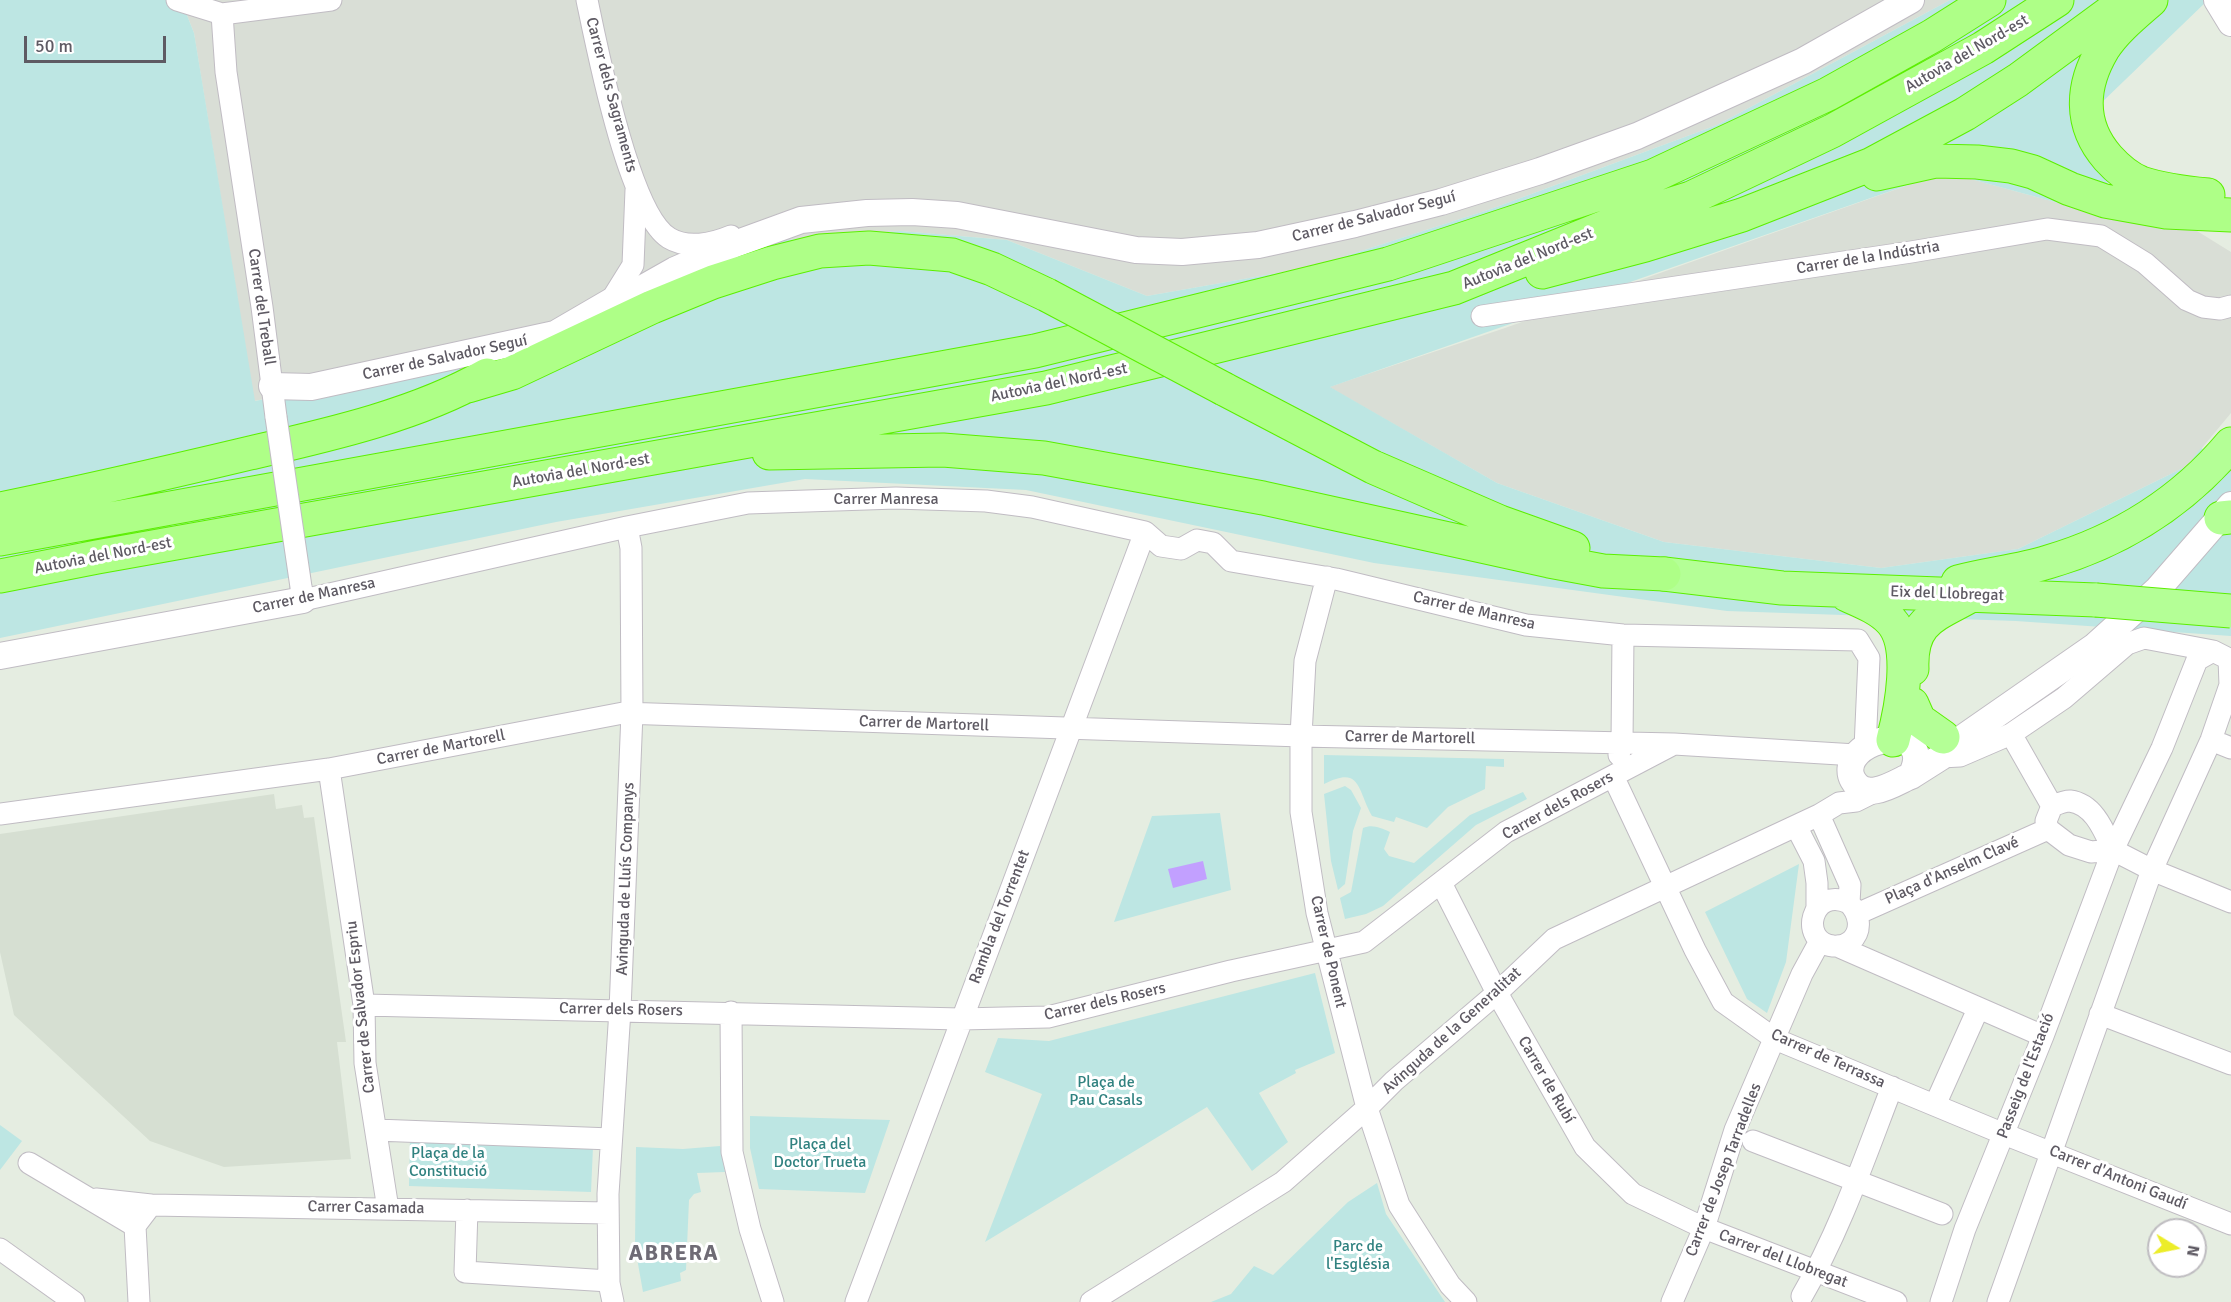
<!DOCTYPE html>
<meta charset="utf-8">
<style>
body{margin:0}
#map{position:relative;width:2231px;height:1302px;overflow:hidden;background:#e5ede1;font-family:Signika,sans-serif}
canvas{display:block}
.north{position:absolute;left:2147px;top:1218px;width:60px;height:60px;box-sizing:border-box;background:#fff;border:2px solid #bfbdc1;border-radius:50%;rotate:100deg;font-size:16px;font-weight:700;line-height:24px;text-align:center;color:#5e5a63}
.north::after{content:'';display:block;margin:auto;width:21px;height:27px;background:#eced28;clip-path:polygon(50% 0,100% 100%,50% 72%,0 100%)}
.scale{position:absolute;left:24px;top:36px;width:142px;height:27px;box-sizing:border-box;border:3px solid #5e5a63;border-top:0;padding-left:8px;font-size:18px;line-height:21px;white-space:nowrap;color:#5e5a63;-webkit-text-stroke:4px #fff;paint-order:stroke}
</style>
<div id="map">
<canvas width="2231" height="1302"></canvas>
<div class="north">N</div>
<div class="scale">50 m</div>
</div>
<script>
const ctx = document.querySelector('canvas').getContext('2d');
ctx.lineJoin = 'round';
function paint(path, color) { ctx.fillStyle = color; ctx.fill(path, 'evenodd'); }
function strokePath(path, color, width, dash) { ctx.strokeStyle = color; ctx.lineWidth = width; ctx.lineCap = dash ? 'butt' : 'round'; ctx.setLineDash(dash || []); ctx.stroke(path); }
function drawText(font, color, halo, rows, align = 'center') {
  ctx.font = font + ' Signika,sans-serif'; ctx.lineWidth = 6; ctx.setLineDash([]); ctx.textBaseline = 'middle'; ctx.strokeStyle = halo; ctx.fillStyle = color; for (const [text, x, y, turn = 0] of rows) {
    ctx.save(); ctx.translate(x, y); ctx.rotate((+turn || 0) * Math.PI / 180); ctx.textAlign = isNaN(turn) ? turn : align; if (halo) ctx.strokeText(text, 0, 0); ctx.fillText(text, 0, 0); ctx.restore();
  }
}
paint(new Path2D(`
 M 181,0 L 1950,0 L 1717,125 L 1491,209 L 1312,267 L 1147,296 L 1007,240 L 900,231 L 786,240 L 684,278 L 522,348 L 254,401 L 194,33 Z
 M 1945,172 L 2106,216 L 2197,231 L 2231,252 L 2231,413 L 2187,466 L 2018,549 L 1881,568 L 1664,542 L 1497,483 L 1329,387 L 1505,328 Z`), '#d9ded6');
paint(new Path2D(`
 M 274,794 L 276,809 L 302,805 L 304,818 L 314,817 L 346,1042 L 337,1042 L 351,1159 L 224,1167 L 150,1141 L 14,1015 L 0,952 L 0,834 Z`), '#d6dfd2');
paint(new Path2D(`
 M 0,0 L 181,0 L 194,33 L 255,401 L 522,348 L 684,278 L 786,240 L 900,231 L 1007,240 L 1147,296 L 1312,267 L 1491,209 L 1717,125 L 1950,0 L 2208,0 L 2097,107 L 2108,185 L 2106,216 L 1945,172 L 1330,387 L 1497,483 L 1664,542 L 1881,568 L 2018,549 L 2187,466 L 2201,448 L 2231,465 L 2231,636 L 2016,621 L 1727,611 L 1374,563 L 1026,490 L 805,479 L 556,522 L 0,638 Z
 M 1324,755 L 1504,759 L 1504,767 L 1486,766 L 1485,789 L 1448,807 L 1427,828 L 1396,817 L 1394,822 L 1372,816 C 1357,789 1361,765 1324,784 Z
 M 1345,786 L 1351,790 L 1361,808 L 1353,831 L 1345,884 L 1338,890 L 1331,861 L 1324,794 Z
 M 1523,792 L 1527,799 L 1476,825 L 1383,906 L 1366,914 L 1345,919 L 1340,898 L 1351,892 L 1363,828 C 1373,824 1380,828 1390,832 L 1384,849 L 1389,856 L 1414,863 L 1470,815 Z
 M 1220,813 L 1231,890 L 1114,922 L 1152,816 Z
 M 1799,864 L 1786,962 L 1767,1013 L 1747,999 L 1705,912 Z
 M 1315,973 L 1335,1053 L 1295,1070 L 1296,1073 L 1259,1093 L 1288,1142 L 1252,1171 L 1207,1107 L 985,1242 L 1042,1094 L 985,1072 L 998,1038 L 1049,1041 Z
 M 750,1116 L 890,1120 L 865,1193 L 759,1189 L 750,1148 Z
 M 0,1125 L 22,1141 L 0,1170 Z
 M 410,1137 L 593,1147 L 591,1192 L 409,1186 Z
 M 720,1146 L 725,1172 L 697,1173 L 701,1192 L 694,1194 L 689,1200 L 686,1270 L 680,1273 L 681,1281 L 643,1292 L 635,1247 L 636,1147 L 683,1149 Z
 M 1377,1183 L 1386,1214 L 1445,1302 L 1211,1302 L 1231,1294 L 1254,1266 L 1273,1275 L 1348,1202 Z`), '#bde6e3');
paint(new Path2D(`
 M 1203,861 L 1207,879 L 1173,888 L 1168,869 Z`), '#c2a0ff');
const minor = new Path2D(`
 M 177,0 L 222,14 L 331,0
 M 587,0 C 597,48 629,213 669,238 C 687,249 712,244 731,236
 M 222,14 L 226,72 L 262,307 L 276,417
 M 610,302 L 633,265 L 636,190
 M 1482,316 L 1911,252 L 2047,229 L 2101,236 L 2145,263 L 2187,300 L 2203,307 L 2220,309 L 2231,306
 M 1327,577 L 1305,661 L 1301,736 L 1301,812 L 1317,913 L 1367,1108 L 1399,1205 L 1450,1285 L 1466,1302
 M 301,587 L 303,600 L 627,527 L 748,503 L 896,498 L 986,501 L 1032,507 L 1145,532 L 1161,546 L 1181,549 L 1197,540 L 1213,543 L 1231,561 L 1336,579 L 1526,625 L 1623,635 L 1858,640 L 1869,658 L 1865,748
 M 2011,734 L 2052,806
 M 2211,740 L 2231,748
 M 1619,755 L 1622,743 L 1623,635
 M 1941,757 L 1960,756 L 2011,734 L 2064,698 L 2127,644 L 2144,638 L 2213,651 L 2229,659 L 2230,685 L 2211,740 L 2152,870 L 1998,1302
 M 329,769 L 364,1005 L 365,1063 L 388,1209
 M 1613,776 L 1695,950 L 1723,1002 L 1775,1039 L 2004,1134 L 2231,1224
 M 2052,806 L 2046,821 L 2048,829 L 2069,845 L 2091,852 L 2113,850
 M 2052,806 C 2057,804 2065,801 2070,801 C 2094,804 2104,831 2113,850
 M 0,814 L 329,769 L 623,713 L 1301,736 L 1674,744 L 1856,755
 M 1819,815 L 1850,885 L 1849,903 C 1859,913 1863,930 1851,941 C 1846,945 1839,947 1833,946 C 1798,942 1811,885 1849,903
 M 1796,826 L 1814,861 L 1817,883 L 1817,908
 M 2113,850 L 2152,870 L 2231,902
 M 1441,883 L 1497,993 L 1585,1147 L 1633,1194 L 1704,1228 L 1896,1302
 M 1857,914 L 2048,829
 M 1837,946 L 2043,1036
 M 364,1005 L 961,1019 L 1048,1017 L 1231,971 L 1364,942 L 1506,832 L 1672,745
 M 731,1012 L 732,1152 L 750,1229 L 773,1302
 M 2100,1014 L 2231,1064
 M 1935,1105 L 1978,1009
 M 376,1130 L 611,1139
 M 1753,1141 L 1942,1214
 M 29,1163 L 135,1226
 M 96,1199 L 151,1205
 M 467,1210 L 465,1272 L 609,1281
 M 135,1226 L 151,1205 L 608,1213
 M 135,1226 L 139,1302
 M 0,1249 L 74,1302
 M 1802,1296 C 1840,1231 1865,1157 1892,1087
 M 613,1302 L 609,1283 L 608,1194 L 620,1010 L 632,713 L 631,548 L 627,527
 M 856,1302 L 1145,532
 M 1091,1302 L 1283,1182 L 1367,1108 L 1394,1081 L 1497,993 L 1554,939 L 1819,815 L 1839,803 L 1856,801 L 1876,791
 M 1672,1302 L 1704,1228 L 1735,1130 L 1802,974 L 1820,941
 M 1941,1302 L 1965,1229 L 2043,1036 L 2113,850 L 2162,748 L 2197,660 L 2213,651`);
const tertiary = new Path2D(`
 M 2217,0 L 2231,23
 M 272,386 L 311,387 L 555,334 L 610,302 L 629,296 L 675,270 L 735,244 L 801,220 L 867,213 L 912,212 L 957,215 L 1136,250 L 1182,252 L 1258,245 L 1355,224 L 1441,202 L 1540,171 L 1637,136 L 1803,61 L 1911,0
 M 0,656 L 303,600
 M 1911,776 C 1934,729 1871,732 1854,758 C 1850,764 1849,773 1853,780 C 1865,801 1890,786 1906,778 L 1911,776 L 1941,757 L 1964,737 L 2095,646 L 2157,590 L 2231,505`);
const trunk = new Path2D(`
 M 2221,518 L 2231,517
 M 1664,574 L 1782,588 L 2096,600
 M 1958,582 C 1988,574 2019,571 2048,562 C 2120,541 2183,501 2231,444
 M 1847,595 C 1863,602 1880,609 1891,621 C 1914,646 1901,710 1893,740
 M 1912,669 C 1910,620 1935,616 1972,595
 M 1912,704 L 1919,720 L 1943,737`);
const motorway = new Path2D(`
 M 2151,0 C 2135,14 2115,30 2103,49 C 2081,86 2079,125 2108,158 C 2117,168 2129,178 2141,183 C 2162,190 2186,193 2208,195
 M 1877,174 L 1936,161 L 1977,162 L 2011,166 L 2033,172 L 2070,189 L 2105,201 L 2166,212 L 2231,215
 M 1542,272 L 1645,245 L 1742,215 L 1872,164 L 1965,114 L 2018,80 L 2127,0
 M 468,386 L 512,373 L 652,307 L 713,282 L 772,263 L 820,251 L 869,248 L 952,255 L 992,269 L 1047,295
 M 1224,389 L 1373,467 L 1500,522 L 1573,548
 M 769,453 L 943,450 L 1044,458 L 1263,498 L 1549,561 L 1603,571 L 1664,574
 M 0,509 C 84,492 166,473 250,453 C 328,435 417,415 487,375
 M 0,539 L 1035,351 L 1388,264 L 1653,176 L 1828,94 L 1932,36 L 1989,0
 M 0,576 L 97,557 L 1046,388 L 1454,288 L 1622,220 L 1691,198 L 1832,131 L 1983,48 L 2057,0`);
strokePath(minor, '#c0bcc3', 23);
strokePath(tertiary, '#c0bcc3', 28);
strokePath(trunk, '#5cef00', 35);
strokePath(motorway, '#5cef00', 35);
strokePath(minor, '#fff', 21);
strokePath(tertiary, '#fff', 26);
strokePath(trunk, '#b4ff96', 33);
strokePath(motorway, '#aeff87', 33);
const minorBridge = new Path2D(`
 M 276,417 L 301,587`);
const trunkBridge = new Path2D(`
 M 2096,600 L 2231,611`);
const motorwayBridge = new Path2D(`
 M 1047,295 L 1224,389`);
strokePath(minorBridge, '#c0bcc3', 23, []);
strokePath(trunkBridge, '#5cef00', 35, []);
strokePath(motorwayBridge, '#5cef00', 35, []);
strokePath(minorBridge, '#fff', 21);
strokePath(trunkBridge, '#b4ff96', 33);
strokePath(motorwayBridge, '#aeff87', 33);
drawText('16px', '#5e5a63', '#fff', [
 ["Autovia del Nord-est",1967,54,-30],
 ["Carrer dels Sagraments",611,95,75],
 ["Carrer de Salvador Seguí",1374,217,-14],
 ["Carrer de la Indústria",1868,258,-9],
 ["Autovia del Nord-est",1528,259,-22],
 ["Carrer del Treball",261,307,82],
 ["Carrer de Salvador Seguí",445,358,-12],
 ["Autovia del Nord-est",1059,383,-12],
 ["Autovia del Nord-est",581,471,-10],
 ["Carrer Manresa",886,500],
 ["Autovia del Nord-est",103,556,-11],
 ["Eix del Llobregat",1947,594,2],
 ["Carrer de Manresa",314,596,-12],
 ["Carrer de Manresa",1474,611,13],
 ["Carrer de Martorell",924,724,2],
 ["Carrer de Martorell",1410,738,1],
 ["Carrer de Martorell",441,748,-11],
 ["Carrer dels Rosers",1558,806,-29],
 ["Plaça d'Anselm Clavé",1952,871,-24],
 ["Avinguda de Lluís Companys",626,879,-88],
 ["Rambla del Torrentet",1000,917,-69],
 ["Carrer de Ponent",1328,952,77],
 ["Carrer dels Rosers",1105,1002,-13],
 ["Carrer de Salvador Espriu",361,1007,-96],
 ["Carrer dels Rosers",621,1010,1],
 ["Avinguda de la Generalitat",1452,1031,-42],
 ["Carrer de Terrassa",1828,1059,24],
 ["Passeig de l'Estació",2026,1076,-69],
 ["Carrer de Rubí",1546,1080,60],
 ["Carrer de Josep Tarradelles",1724,1170,-69],
 ["Carrer d'Antoni Gaudí",2118,1178,22],
 ["Carrer Casamada",366,1208,1],
 ["Carrer del Llobregat",1783,1259,21]
]);
drawText('16px', '#318280', '#fff', [
 ["Plaça de",1106,1083],
 ["Pau Casals",1106,1101],
 ["Plaça del",820,1145],
 ["Doctor Trueta",820,1163],
 ["Plaça de la",448,1154],
 ["Constitució",448,1172],
 ["Parc de",1358,1247],
 ["l'Església",1358,1265]
]);
ctx.letterSpacing = '1.5px';
drawText('bold 22px', '#6f6b75', '#fff', [
 ["ABRERA",674,1254]
]);
ctx.letterSpacing = '0px';
</script>
